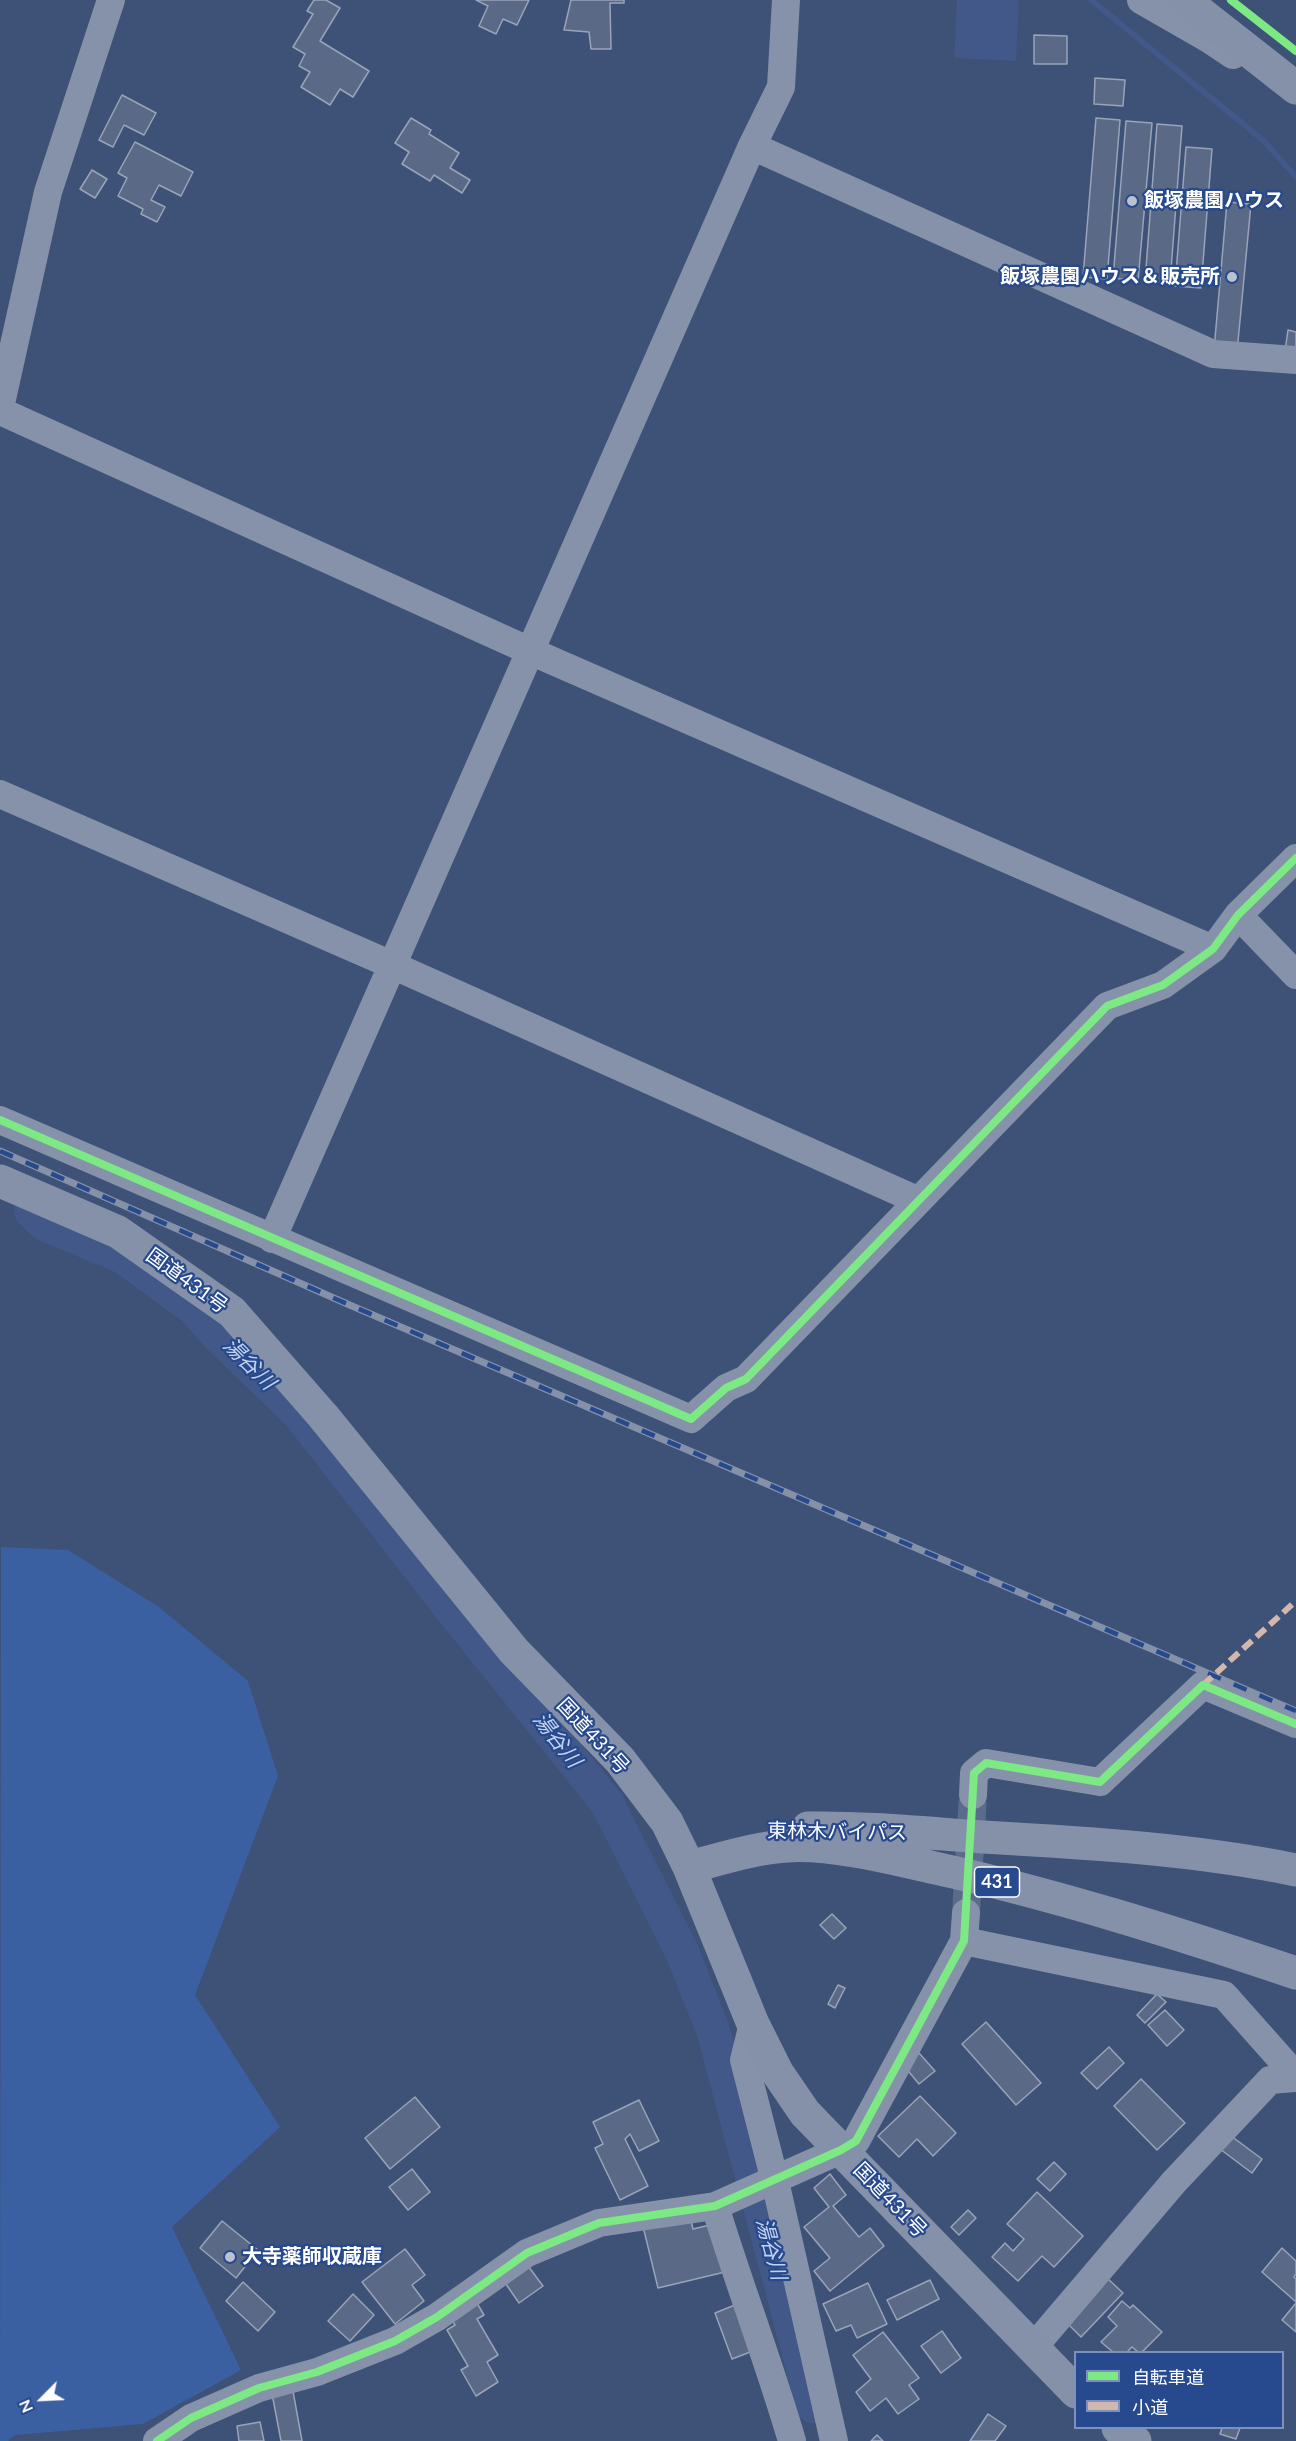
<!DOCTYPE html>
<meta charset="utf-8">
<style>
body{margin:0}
#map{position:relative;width:1296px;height:2441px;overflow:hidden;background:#3e5176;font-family:Lato,"Noto Sans JP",sans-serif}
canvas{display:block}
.legend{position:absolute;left:1074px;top:2351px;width:210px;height:78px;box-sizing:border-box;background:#27498d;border:2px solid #7d92bb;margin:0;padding:8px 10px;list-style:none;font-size:18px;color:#fff}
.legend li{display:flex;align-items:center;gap:12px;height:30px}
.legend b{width:30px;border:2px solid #7d92bb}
.north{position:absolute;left:12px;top:2369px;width:60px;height:60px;-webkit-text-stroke:4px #27498d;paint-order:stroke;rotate:246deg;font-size:16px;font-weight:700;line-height:24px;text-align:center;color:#fff}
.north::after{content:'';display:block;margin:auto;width:21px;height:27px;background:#fff;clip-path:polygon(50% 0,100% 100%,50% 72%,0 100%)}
</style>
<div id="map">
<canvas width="1296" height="2441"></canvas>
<ul class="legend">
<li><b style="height:8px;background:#7ce984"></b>自転車道</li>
<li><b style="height:8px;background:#d1b7ad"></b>小道</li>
</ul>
<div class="north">N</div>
</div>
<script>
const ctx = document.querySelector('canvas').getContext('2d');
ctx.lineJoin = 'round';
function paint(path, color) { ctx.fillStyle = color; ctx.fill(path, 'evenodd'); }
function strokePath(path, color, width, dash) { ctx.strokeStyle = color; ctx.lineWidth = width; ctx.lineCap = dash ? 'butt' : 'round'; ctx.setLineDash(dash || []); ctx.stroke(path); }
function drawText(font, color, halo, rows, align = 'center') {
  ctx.font = font + ' Lato,"Noto Sans JP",sans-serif'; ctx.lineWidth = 4.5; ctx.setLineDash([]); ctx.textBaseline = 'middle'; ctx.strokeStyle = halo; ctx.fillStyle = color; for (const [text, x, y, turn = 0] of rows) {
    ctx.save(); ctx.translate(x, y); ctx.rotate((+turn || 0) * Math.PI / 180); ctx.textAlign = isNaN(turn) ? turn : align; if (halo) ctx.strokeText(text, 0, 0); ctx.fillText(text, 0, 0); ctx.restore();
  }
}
paint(new Path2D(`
 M 1,1547 L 68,1550 L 159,1607 L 248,1681 L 278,1776 L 195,1995 L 280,2127 L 172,2227 L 241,2370 L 143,2424 L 15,2435 L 8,2441 L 0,2441 Z`), '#3b60a2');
paint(new Path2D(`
 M 957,0 L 1019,0 L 1016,61 L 954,58 Z`), '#415888');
strokePath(new Path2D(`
 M 1091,0 L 1264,141 L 1296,177`), '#415888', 6);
strokePath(new Path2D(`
 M 31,1211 L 44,1224 L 123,1257 L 193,1308 L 218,1336 L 299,1414 L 444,1600 L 607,1803 L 682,1952 L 713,2030 L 813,2406`), '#415888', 34);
const building = new Path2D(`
 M 314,0 L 326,0 L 340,8 L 320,41 L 369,71 L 353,97 L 340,89 L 330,105 L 301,87 L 310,72 L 299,66 L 305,54 L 293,47 L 313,14 L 307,11 Z
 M 476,0 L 529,0 L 517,25 L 503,19 L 496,34 L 479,26 L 488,6 Z
 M 571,0 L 624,0 L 624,3 L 610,3 L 611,49 L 591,49 L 589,32 L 564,30 Z
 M 1034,35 L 1067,36 L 1067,64 L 1034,64 Z
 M 1095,78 L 1125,80 L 1123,106 L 1094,104 Z
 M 122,95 L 156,113 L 144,135 L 124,125 L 113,147 L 99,140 Z
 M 411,118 L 431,130 L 429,134 L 459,153 L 450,168 L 470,180 L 462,193 L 434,175 L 430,181 L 402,164 L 409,152 L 395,143 Z
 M 1096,118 L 1120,120 L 1107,279 L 1083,277 Z
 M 1126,121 L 1152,123 L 1138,281 L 1113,278 Z
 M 1157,124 L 1182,126 L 1170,283 L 1145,281 Z
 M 135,142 L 193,172 L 181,196 L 159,185 L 151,200 L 165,207 L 157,222 L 141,214 L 143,209 L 118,196 L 127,178 L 118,173 Z
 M 1186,147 L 1212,149 L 1201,288 L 1175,286 Z
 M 92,170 L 107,179 L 95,198 L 80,189 Z
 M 1227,202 L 1251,204 L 1237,352 L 1214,350 Z
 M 1288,330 L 1296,332 L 1296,352 L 1285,351 Z
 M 832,1914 L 846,1928 L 834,1939 L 820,1925 Z
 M 838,1985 L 845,1988 L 835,2008 L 828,2004 Z
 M 1157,1994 L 1166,2002 L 1145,2023 L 1137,2015 Z
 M 1165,2010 L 1184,2030 L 1167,2046 L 1148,2025 Z
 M 986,2022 L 1041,2083 L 1016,2105 L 962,2044 Z
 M 1109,2047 L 1124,2063 L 1097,2089 L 1081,2073 Z
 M 919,2053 L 935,2071 L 919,2084 L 904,2066 Z
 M 1141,2079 L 1185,2123 L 1157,2150 L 1114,2106 Z
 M 920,2096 L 956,2133 L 933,2156 L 917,2139 L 899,2157 L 878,2136 Z
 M 415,2097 L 440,2127 L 390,2169 L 365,2138 Z
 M 639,2100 L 659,2141 L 639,2151 L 630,2134 L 625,2139 L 648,2186 L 620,2200 L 595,2148 L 603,2144 L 593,2122 Z
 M 1227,2133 L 1262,2159 L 1252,2173 L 1216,2146 Z
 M 1054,2162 L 1066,2174 L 1050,2191 L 1037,2179 Z
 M 412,2169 L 430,2192 L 408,2210 L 389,2187 Z
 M 830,2174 L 846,2195 L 833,2206 L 859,2237 L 870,2228 L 884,2246 L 830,2291 L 814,2271 L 830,2258 L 804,2227 L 829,2207 L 814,2188 Z
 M 1037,2192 L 1083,2236 L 1054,2267 L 1042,2256 L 1018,2281 L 992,2257 L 1005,2243 L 1013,2251 L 1024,2239 L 1007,2224 Z
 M 688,2207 L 693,2229 L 714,2224 L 725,2272 L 658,2288 L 641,2218 Z
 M 968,2210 L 976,2218 L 959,2235 L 951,2227 Z
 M 222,2221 L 258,2250 L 236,2278 L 200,2248 Z
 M 1282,2248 L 1296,2261 L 1296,2274 L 1294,2277 L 1296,2279 L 1296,2302 L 1262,2272 Z
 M 405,2249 L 425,2275 L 412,2285 L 424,2301 L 395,2324 L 362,2282 Z
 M 520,2255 L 543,2286 L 519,2303 L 497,2271 Z
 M 1106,2277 L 1123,2293 L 1081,2337 L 1065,2321 Z
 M 930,2280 L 939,2299 L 897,2320 L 887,2300 Z
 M 243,2282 L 275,2312 L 258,2331 L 226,2301 Z
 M 868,2283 L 887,2324 L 857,2338 L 851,2325 L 836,2331 L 823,2304 Z
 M 471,2293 L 484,2315 L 477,2319 L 498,2355 L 487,2362 L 498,2382 L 476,2396 L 461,2370 L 468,2366 L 447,2330 L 455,2325 L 445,2308 Z
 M 353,2294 L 374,2315 L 350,2341 L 328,2321 Z
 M 1122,2301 L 1130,2308 L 1133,2305 L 1162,2332 L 1142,2352 L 1138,2352 L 1132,2347 L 1127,2352 L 1113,2352 L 1101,2342 L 1117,2326 L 1108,2317 Z
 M 740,2303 L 758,2349 L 732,2359 L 715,2313 Z
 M 1296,2303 L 1296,2332 L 1282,2320 Z
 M 942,2331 L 961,2358 L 941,2373 L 921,2346 Z
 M 883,2332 L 919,2378 L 909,2385 L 919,2399 L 898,2414 L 886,2398 L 870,2411 L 856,2392 L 871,2379 L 853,2355 Z
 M 291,2380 L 302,2441 L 281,2441 L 270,2383 Z
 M 988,2414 L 1006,2426 L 995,2441 L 970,2441 Z
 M 260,2422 L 264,2441 L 239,2441 L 237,2426 Z
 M 1222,2428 L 1240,2428 L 1236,2439 L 1220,2434 Z
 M 877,2435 L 883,2441 L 871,2441 Z`);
paint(building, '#5a6986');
strokePath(building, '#99a4b9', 1.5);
strokePath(new Path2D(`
 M 966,1913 L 973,1795`), '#5b6b8b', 28, [28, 14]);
strokePath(new Path2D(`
 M 1141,0 L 1209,39 L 1233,55
 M 752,146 L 1213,354 L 1296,360
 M 0,408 L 48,192 L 111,0
 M 0,411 L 530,651 L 1213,949
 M 0,794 L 392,965 L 917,1200
 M 1238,915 L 1296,975
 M 0,1120 L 691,1419 L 726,1388 L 746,1379 L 1107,1006 L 1163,985 L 1213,949 L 1238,915 L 1296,858
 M 272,1239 L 752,146 L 781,87 L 786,0
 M 973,1795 L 974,1773 L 986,1763 L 1100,1782 L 1203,1685 L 1296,1724
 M 964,1941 L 1224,1995 L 1296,2076
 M 753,2024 L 744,2060 L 775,2181 L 834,2441
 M 715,2206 C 739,2285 769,2362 792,2441
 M 1032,2349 L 1174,2182 L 1270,2080 L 1296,2078
 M 157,2441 L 191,2418 L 259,2388 L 317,2372 L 395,2341 L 437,2317 L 527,2253 L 599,2223 L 715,2206 L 841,2150 L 856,2141 L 964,1941 L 966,1913`), '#8592a9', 28);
strokePath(new Path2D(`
 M 1184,0 L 1296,88`), '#8491a9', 33);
strokePath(new Path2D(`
 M 0,1181 L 118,1232 L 232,1312 L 323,1416 L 514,1651 L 620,1760 L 667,1822 L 689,1867 L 753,2024 L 777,2072 L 805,2113 L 1076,2392
 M 808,1828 C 866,1827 924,1833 982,1837 C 1087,1843 1193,1849 1296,1870
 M 689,1867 C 721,1859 754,1848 787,1846 C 831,1843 891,1858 935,1868 C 1057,1895 1177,1933 1296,1973
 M 1118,2428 L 1135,2441`), '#8591a9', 33);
const rail = new Path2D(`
 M 0,1151 L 352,1306 L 1296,1711`);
strokePath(rail, '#8591a9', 7);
strokePath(rail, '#27498d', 4.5, [14]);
strokePath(new Path2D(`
 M 1203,1685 L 1296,1601`), '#d1b7ad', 6, [12, 6]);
strokePath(new Path2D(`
 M 1231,0 L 1296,51
 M 0,1120 L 691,1419 L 726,1388 L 746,1379 L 1107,1006 L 1163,985 L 1213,949 L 1238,915 L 1296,858
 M 157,2441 L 191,2418 L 259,2388 L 317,2372 L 395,2341 L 437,2317 L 527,2253 L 599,2223 L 715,2206 L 841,2150 L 856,2141 L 964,1941 L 974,1773 L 986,1763 L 1100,1782 L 1203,1685 L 1296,1724`), '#7ce984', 8);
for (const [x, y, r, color] of [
 [1132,201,6,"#bbc2cf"],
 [1232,277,6,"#bbc2cf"],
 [230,2257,6,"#bbc2cf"]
]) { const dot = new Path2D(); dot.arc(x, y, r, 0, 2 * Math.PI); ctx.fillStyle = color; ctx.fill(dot); strokePath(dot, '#27498d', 2); }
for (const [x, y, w] of [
 [997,1882,45]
]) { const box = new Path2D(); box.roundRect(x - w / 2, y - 15, w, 30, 4.5); ctx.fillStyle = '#27498d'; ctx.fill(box); strokePath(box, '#fff', 1.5); }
drawText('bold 18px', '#fff', null, [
 ["431",997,1882]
]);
drawText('bold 20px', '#fff', '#27498d', [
 ["飯塚農園ハウス",1144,201],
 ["飯塚農園ハウス＆販売所",1220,277,"right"],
 ["大寺薬師収蔵庫",242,2257]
], 'left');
drawText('20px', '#fff', '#27498d', [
 ["国道431号",187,1281,36],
 ["国道431号",593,1736,47],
 ["東林木バイパス",837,1832,1],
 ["国道431号",890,2200,46]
]);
drawText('italic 21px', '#c2d3f1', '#27498d', [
 ["湯谷川",249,1364,45],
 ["湯谷川",557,1740,52],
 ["湯谷川",771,2249,75]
]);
</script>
